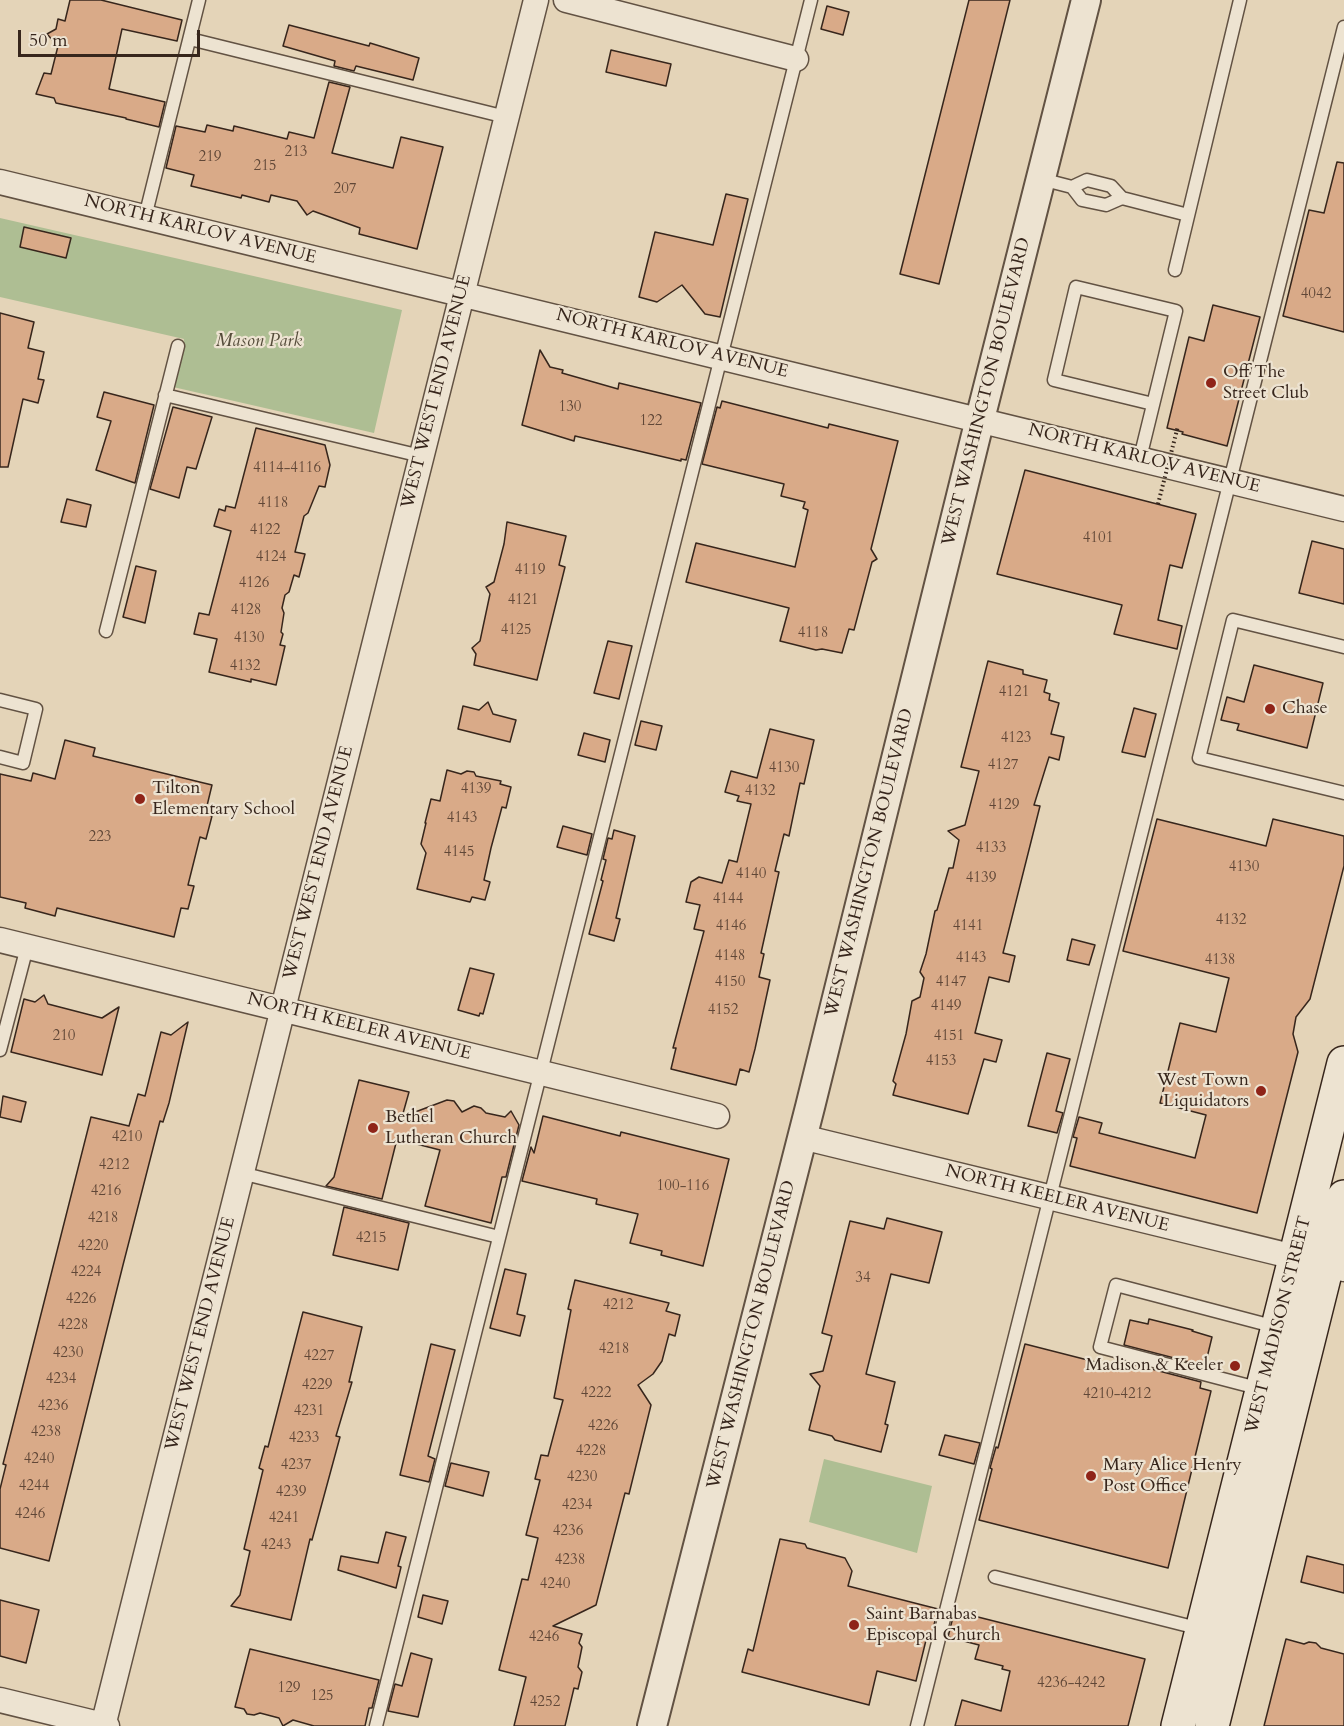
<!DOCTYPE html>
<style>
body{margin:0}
#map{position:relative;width:1344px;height:1726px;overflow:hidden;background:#e4d4b8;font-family:Cardo,serif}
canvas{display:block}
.scale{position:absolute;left:18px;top:30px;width:182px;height:27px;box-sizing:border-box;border:3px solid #37261c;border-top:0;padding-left:8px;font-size:18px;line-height:21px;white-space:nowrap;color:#37261c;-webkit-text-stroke:4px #ede3d1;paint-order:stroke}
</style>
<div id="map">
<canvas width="1344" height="1726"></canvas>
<div class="scale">50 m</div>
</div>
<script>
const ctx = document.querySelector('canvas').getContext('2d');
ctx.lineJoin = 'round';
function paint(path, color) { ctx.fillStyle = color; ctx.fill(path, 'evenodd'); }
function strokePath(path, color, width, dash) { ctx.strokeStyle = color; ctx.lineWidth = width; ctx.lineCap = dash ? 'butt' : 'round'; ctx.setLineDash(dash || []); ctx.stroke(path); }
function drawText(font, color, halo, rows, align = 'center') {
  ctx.font = font + ' Cardo,serif'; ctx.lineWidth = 4.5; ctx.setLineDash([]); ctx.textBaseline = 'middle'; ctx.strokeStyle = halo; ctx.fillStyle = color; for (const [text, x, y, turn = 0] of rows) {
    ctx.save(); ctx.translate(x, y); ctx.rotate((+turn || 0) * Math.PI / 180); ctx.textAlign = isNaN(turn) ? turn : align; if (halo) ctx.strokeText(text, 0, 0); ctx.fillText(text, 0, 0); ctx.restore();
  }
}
paint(new Path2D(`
 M 0,218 L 402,310 L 374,433 L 173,387 L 184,339 L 0,297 Z
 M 824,1459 L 932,1486 L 917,1553 L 809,1522 Z`), '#aebe93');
const building = new Path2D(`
 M 70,0 L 101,0 L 182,20 L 177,41 L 122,29 L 109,89 L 165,102 L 159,127 L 126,119 L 126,118 L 56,103 L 54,98 L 36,94 L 44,73 L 51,74 L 58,46 L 47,34 L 56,29 L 58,19 L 65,21 Z
 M 969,0 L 1010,0 L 939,284 L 900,274 Z
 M 827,6 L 849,12 L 843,35 L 821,29 Z
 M 289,25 L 369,46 L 370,43 L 419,58 L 413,80 L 356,66 L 354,71 L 334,66 L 335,61 L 283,46 Z
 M 611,50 L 671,64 L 666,86 L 606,72 Z
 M 329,82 L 350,87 L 332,153 L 393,168 L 401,137 L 443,147 L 417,249 L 359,234 L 360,228 L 313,211 L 307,215 L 297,201 L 271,195 L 269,202 L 242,195 L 241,198 L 191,186 L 194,175 L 166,168 L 176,126 L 205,132 L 207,125 L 233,131 L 234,126 L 287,139 L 289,132 L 314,138 Z
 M 1337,162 L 1344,163 L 1344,332 L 1283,316 L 1309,210 L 1324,213 Z
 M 726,194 L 748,199 L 720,317 L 705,314 L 682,285 L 657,302 L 639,297 L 655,232 L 713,245 Z
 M 24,227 L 71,238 L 66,258 L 20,247 Z
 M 1213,305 L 1260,317 L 1227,446 L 1182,434 L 1183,432 L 1167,428 L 1189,337 L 1204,341 Z
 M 0,313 L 34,322 L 28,348 L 44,352 L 38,379 L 44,380 L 38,403 L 23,399 L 8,467 L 0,467 Z
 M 540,350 L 550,367 L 563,370 L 562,373 L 618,389 L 619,383 L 701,403 L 686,460 L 681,459 L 681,461 L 575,436 L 574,441 L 522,425 Z
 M 104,392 L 154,405 L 135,483 L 96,470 L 111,421 L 97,417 Z
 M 722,401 L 828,428 L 829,424 L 898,441 L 871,549 L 877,559 L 872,562 L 854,630 L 849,629 L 842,653 L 822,649 L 816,650 L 780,641 L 789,608 L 686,582 L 696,543 L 795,567 L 808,510 L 803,508 L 805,502 L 781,496 L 784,484 L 702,464 L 717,407 L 720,408 Z
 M 173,407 L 212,417 L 196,469 L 187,467 L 179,498 L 150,489 Z
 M 256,428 L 325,445 L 330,465 L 325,487 L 319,486 L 308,513 L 304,516 L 295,552 L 305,554 L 299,577 L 294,575 L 289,592 L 285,595 L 282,608 L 284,613 L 281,632 L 283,634 L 280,645 L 285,646 L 276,685 L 251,679 L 251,682 L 209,672 L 217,639 L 194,634 L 199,613 L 209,615 L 231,531 L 214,526 L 219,509 L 225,511 L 226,506 L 235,508 Z
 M 1025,470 L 1196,514 L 1182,568 L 1170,565 L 1158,620 L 1182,626 L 1177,649 L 1114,634 L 1122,605 L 997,574 Z
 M 67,499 L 91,505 L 86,527 L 61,522 Z
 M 507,522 L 566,536 L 559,565 L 565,567 L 537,680 L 474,665 L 476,654 L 472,648 L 480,641 L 490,594 L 486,587 L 494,582 L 504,544 Z
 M 1312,541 L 1344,549 L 1344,604 L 1299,593 Z
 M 136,566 L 156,571 L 145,623 L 123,617 Z
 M 608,641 L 632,646 L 619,699 L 594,693 Z
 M 988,661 L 1023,670 L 1023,674 L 1047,680 L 1044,692 L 1050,694 L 1049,700 L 1059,703 L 1051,734 L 1064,737 L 1059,760 L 1049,757 L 1034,805 L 1040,806 L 1003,953 L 1015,956 L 1009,982 L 989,977 L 975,1033 L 1002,1040 L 996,1062 L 984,1059 L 968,1114 L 893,1095 L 896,1084 L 893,1081 L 906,1034 L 912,1001 L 920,997 L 924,978 L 920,972 L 926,954 L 935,911 L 937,910 L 949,868 L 953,868 L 959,840 L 948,831 L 965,825 L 979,771 L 961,767 Z
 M 1254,665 L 1323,683 L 1307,748 L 1237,730 L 1239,724 L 1221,720 L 1227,697 L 1244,702 Z
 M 488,702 L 493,714 L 516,720 L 510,742 L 458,729 L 463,706 L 479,710 Z
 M 1134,708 L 1156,714 L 1145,757 L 1122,752 Z
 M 641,721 L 662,726 L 656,750 L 635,745 Z
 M 770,729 L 814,740 L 804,784 L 800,783 L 789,836 L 784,834 L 775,871 L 779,872 L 761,953 L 764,954 L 759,977 L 770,980 L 755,1049 L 749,1072 L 740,1069 L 736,1085 L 671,1069 L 676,1048 L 673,1048 L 704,931 L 694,929 L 700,905 L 686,902 L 691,882 L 699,877 L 722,883 L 729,860 L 737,862 L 751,804 L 737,801 L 739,796 L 725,792 L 731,771 L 757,778 Z
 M 584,733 L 610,740 L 605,762 L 578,755 Z
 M 65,740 L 95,748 L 93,756 L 212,785 L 205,814 L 212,816 L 206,839 L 200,837 L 188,885 L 194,886 L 188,909 L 181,908 L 174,937 L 57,908 L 55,916 L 25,908 L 26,903 L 0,897 L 0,774 L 31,781 L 33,773 L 55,779 Z
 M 447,770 L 461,774 L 467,771 L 474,772 L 476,776 L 501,781 L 500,784 L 511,787 L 506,808 L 502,807 L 491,848 L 484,880 L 490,882 L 485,900 L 472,897 L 470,902 L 417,889 L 426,853 L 421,844 L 426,823 L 425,823 L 431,799 L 440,801 Z
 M 1157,819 L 1266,846 L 1273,819 L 1344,836 L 1344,866 L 1310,999 L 1296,1017 L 1293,1034 L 1298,1052 L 1257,1213 L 1070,1166 L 1077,1138 L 1073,1137 L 1079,1117 L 1102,1123 L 1099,1133 L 1195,1158 L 1206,1115 L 1160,1103 L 1180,1023 L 1216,1032 L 1229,978 L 1123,951 Z
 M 563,826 L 592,834 L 587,855 L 557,847 Z
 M 614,830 L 635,836 L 616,918 L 620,919 L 614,941 L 589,934 L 603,881 L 601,880 L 606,860 L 603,859 L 608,838 L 612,839 Z
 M 1072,939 L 1095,945 L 1089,965 L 1067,960 Z
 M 470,968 L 494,974 L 483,1014 L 480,1013 L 479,1016 L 458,1010 Z
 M 44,995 L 48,1004 L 102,1018 L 119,1007 L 102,1075 L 11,1052 L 24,999 L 35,1002 Z
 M 188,1022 L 169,1103 L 163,1122 L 160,1121 L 123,1265 L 49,1561 L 0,1548 L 0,1489 L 6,1465 L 3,1464 L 91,1117 L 129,1126 L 138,1094 L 145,1096 L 161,1032 L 171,1035 Z
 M 1047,1053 L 1070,1059 L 1056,1111 L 1063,1113 L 1057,1133 L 1028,1126 Z
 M 359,1080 L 409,1092 L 402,1117 L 447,1100 L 454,1101 L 462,1112 L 474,1106 L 481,1108 L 486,1113 L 505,1117 L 511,1111 L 519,1125 L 506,1177 L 502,1177 L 491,1223 L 425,1206 L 440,1150 L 397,1139 L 382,1199 L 326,1186 L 334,1177 Z
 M 3,1096 L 26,1102 L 21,1122 L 0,1117 Z
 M 543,1116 L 620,1136 L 621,1132 L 729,1159 L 703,1266 L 661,1255 L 662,1251 L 630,1243 L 638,1214 L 596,1204 L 597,1199 L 522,1181 L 531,1147 L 534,1153 Z
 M 344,1207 L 409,1223 L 398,1270 L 333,1255 Z
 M 887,1218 L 942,1232 L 929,1283 L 891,1274 L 866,1374 L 895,1382 L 885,1424 L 888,1425 L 881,1452 L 835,1440 L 832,1436 L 809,1430 L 820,1386 L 810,1374 L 823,1371 L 832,1336 L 822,1333 L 850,1221 L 884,1229 Z
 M 505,1269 L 526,1274 L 517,1314 L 525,1316 L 520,1336 L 490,1328 Z
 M 575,1280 L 669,1303 L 666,1311 L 680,1315 L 675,1336 L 669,1334 L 662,1361 L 653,1374 L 638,1385 L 651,1405 L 629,1494 L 625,1493 L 596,1605 L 553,1626 L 582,1634 L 579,1643 L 582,1647 L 578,1667 L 582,1672 L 578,1689 L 574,1688 L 565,1726 L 514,1726 L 526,1677 L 499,1670 L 522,1579 L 528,1580 L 538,1538 L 526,1535 L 540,1480 L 535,1479 L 541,1455 L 548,1456 L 563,1400 L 554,1398 L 571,1310 L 568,1309 Z
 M 303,1312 L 362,1327 L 349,1382 L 352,1382 L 336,1436 L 340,1437 L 312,1540 L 310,1539 L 291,1620 L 231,1606 L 240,1595 L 250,1551 L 244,1549 L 263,1470 L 259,1468 L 265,1446 L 268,1447 Z
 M 1149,1319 L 1193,1330 L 1192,1331 L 1212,1337 L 1205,1366 L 1124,1345 L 1130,1320 L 1148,1324 Z
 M 431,1344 L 455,1350 L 428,1456 L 435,1459 L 429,1482 L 400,1475 Z
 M 1025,1344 L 1119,1368 L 1121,1361 L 1201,1382 L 1200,1388 L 1211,1391 L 1168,1568 L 979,1520 L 992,1469 L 990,1468 L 996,1447 L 998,1448 Z
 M 945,1435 L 980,1443 L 974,1464 L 939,1455 Z
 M 451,1463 L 489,1472 L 483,1496 L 445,1486 Z
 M 386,1532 L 406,1537 L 398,1566 L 401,1567 L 396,1588 L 338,1570 L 341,1556 L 378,1563 Z
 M 780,1539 L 805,1544 L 807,1548 L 845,1558 L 852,1571 L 848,1586 L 938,1609 L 932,1633 L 928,1632 L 916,1681 L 877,1671 L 869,1705 L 742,1672 L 748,1649 L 753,1651 Z
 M 1307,1556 L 1344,1565 L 1344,1593 L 1301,1582 Z
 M 423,1595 L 448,1601 L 442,1624 L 418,1617 Z
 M 0,1600 L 39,1610 L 26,1663 L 0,1656 Z
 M 958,1612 L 1145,1659 L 1128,1726 L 955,1726 L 962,1700 L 1001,1711 L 1010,1671 L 1002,1669 L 1003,1666 L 975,1659 L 979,1645 L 948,1637 L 954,1613 L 957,1614 Z
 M 1286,1639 L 1304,1644 L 1309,1642 L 1316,1643 L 1321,1648 L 1344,1654 L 1344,1726 L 1264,1726 Z
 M 250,1649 L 379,1680 L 372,1708 L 369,1708 L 365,1726 L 314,1726 L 293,1720 L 283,1726 L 279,1718 L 260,1713 L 254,1715 L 247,1714 L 244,1709 L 235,1707 Z
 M 411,1653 L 432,1659 L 418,1717 L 388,1711 L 395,1684 L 402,1686 Z`);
paint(building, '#d9aa88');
strokePath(building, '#37261c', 1.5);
const service = new Path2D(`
 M 190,39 L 506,117
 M 1041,179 L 1072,187 L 1082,200 L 1106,205 L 1122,198 L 1111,186 L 1087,180 L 1072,187
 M 1122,198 L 1188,215
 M 145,217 L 199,0
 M 1175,270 L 1240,0
 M 165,395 L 421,456
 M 1140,458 L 1176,311 L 1076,287 L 1054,380 L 1153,404
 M 106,631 L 178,346
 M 1344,647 L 1233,620 L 1199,758 L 1344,793
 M 0,700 L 36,709 L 23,763 L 0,757
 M 0,1050 L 27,947
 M 241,1173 L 499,1237
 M 1261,1389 L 1100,1347 L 1116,1285 L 1276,1327
 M 995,1577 L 1201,1629
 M 376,1726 L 811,0
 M 917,1726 L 1344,27`);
const minor = new Path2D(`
 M 566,0 L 796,59
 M 0,182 L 1344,509
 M 0,940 L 717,1116
 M 802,1137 L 1344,1269
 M 0,1700 L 107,1726
 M 103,1726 L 536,0`);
const tertiary = new Path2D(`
 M 652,1726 L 810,1107 L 980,419 L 1086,0`);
const secondary = new Path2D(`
 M 1178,1726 L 1344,1063
 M 1212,1726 L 1344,1197`);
strokePath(service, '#625243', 15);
strokePath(minor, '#625243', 27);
strokePath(tertiary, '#625243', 32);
strokePath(secondary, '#37261c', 36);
strokePath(service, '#ede3d1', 12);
strokePath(minor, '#ede3d1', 24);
strokePath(tertiary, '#ede3d1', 28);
strokePath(secondary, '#ede3d1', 33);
strokePath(new Path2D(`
 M 1158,504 L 1178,426`), '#37261c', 4, [1.5, 3]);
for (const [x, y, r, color] of [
 [1211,383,6,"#8f2418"],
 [1270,709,6,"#8f2418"],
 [140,799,6,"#8f2418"],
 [1261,1091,6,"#8f2418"],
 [373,1128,6,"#8f2418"],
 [1235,1366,6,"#8f2418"],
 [1091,1476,6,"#8f2418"],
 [854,1625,6,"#8f2418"]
]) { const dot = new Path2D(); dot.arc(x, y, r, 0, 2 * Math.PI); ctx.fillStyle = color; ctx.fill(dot); strokePath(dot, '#ede3d1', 2); }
drawText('15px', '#604737', null, [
 ["213",296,153],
 ["219",210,158],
 ["215",265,167],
 ["207",345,190],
 ["4042",1316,295],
 ["130",570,408],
 ["122",651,422],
 ["4114-4116",287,469],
 ["4118",273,504],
 ["4122",265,531],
 ["4101",1098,539],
 ["4124",271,558],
 ["4119",530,571],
 ["4126",254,584],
 ["4121",523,601],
 ["4128",246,611],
 ["4125",516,631],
 ["4118",813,634],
 ["4130",249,639],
 ["4132",245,667],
 ["4121",1014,693],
 ["4123",1016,739],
 ["4127",1003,766],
 ["4130",784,769],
 ["4139",476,790],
 ["4132",760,792],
 ["4129",1004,806],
 ["4143",462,819],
 ["223",100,838],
 ["4133",991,849],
 ["4145",459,853],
 ["4130",1244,868],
 ["4140",751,875],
 ["4139",981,879],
 ["4144",728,900],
 ["4132",1231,921],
 ["4146",731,927],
 ["4141",968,927],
 ["4148",730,957],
 ["4143",971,959],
 ["4138",1220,961],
 ["4150",730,983],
 ["4147",951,983],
 ["4149",946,1007],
 ["4152",723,1011],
 ["210",64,1037],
 ["4151",949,1037],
 ["4153",941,1062],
 ["4210",127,1138],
 ["4212",114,1166],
 ["100-116",683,1187],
 ["4216",106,1192],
 ["4218",103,1219],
 ["4215",371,1239],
 ["4220",93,1247],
 ["4224",86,1273],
 ["34",863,1279],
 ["4226",81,1300],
 ["4212",618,1306],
 ["4228",73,1326],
 ["4218",614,1350],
 ["4230",68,1354],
 ["4227",319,1357],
 ["4234",61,1380],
 ["4229",317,1386],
 ["4222",596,1394],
 ["4210-4212",1117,1395],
 ["4236",53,1407],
 ["4231",309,1412],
 ["4226",603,1427],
 ["4238",46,1433],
 ["4233",304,1439],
 ["4228",591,1452],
 ["4240",39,1460],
 ["4237",296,1466],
 ["4230",582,1478],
 ["4244",34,1487],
 ["4239",291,1493],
 ["4234",577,1506],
 ["4246",30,1515],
 ["4241",284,1519],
 ["4236",568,1532],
 ["4243",276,1546],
 ["4238",570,1561],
 ["4240",555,1585],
 ["4246",544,1638],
 ["4236-4242",1071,1684],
 ["129",289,1689],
 ["125",322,1697],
 ["4252",545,1703]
]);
drawText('18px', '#37261c', '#ede3d1', [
 ["NORTH KARLOV AVENUE",200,230,14],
 ["NORTH KARLOV AVENUE",672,344,14],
 ["WEST WEST END AVENUE",437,392,-76],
 ["WEST WASHINGTON BOULEVARD",987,392,-76],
 ["NORTH KARLOV AVENUE",1144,459,14],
 ["WEST WEST END AVENUE",319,863,-76],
 ["WEST WASHINGTON BOULEVARD",870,863,-76],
 ["NORTH KEELER AVENUE",359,1027,14],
 ["NORTH KEELER AVENUE",1057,1199,14],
 ["WEST MADISON STREET",1279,1325,-76],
 ["WEST WEST END AVENUE",201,1334,-76],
 ["WEST WASHINGTON BOULEVARD",752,1335,-76]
]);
drawText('italic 18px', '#554c3a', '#ede3d1', [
 ["Mason Park",259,342]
]);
drawText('18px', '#37261c', '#ede3d1', [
 ["Off The",1223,373],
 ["Street Club",1223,394],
 ["Chase",1282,709],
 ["Tilton",152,789],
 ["Elementary School",152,810],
 ["West Town",1249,1081,"right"],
 ["Liquidators",1249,1102,"right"],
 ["Bethel",385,1118],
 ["Lutheran Church",385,1139],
 ["Madison & Keeler",1223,1366,"right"],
 ["Mary Alice Henry",1103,1466],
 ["Post Office",1103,1487],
 ["Saint Barnabas",866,1615],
 ["Episcopal Church",866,1636]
], 'left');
</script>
